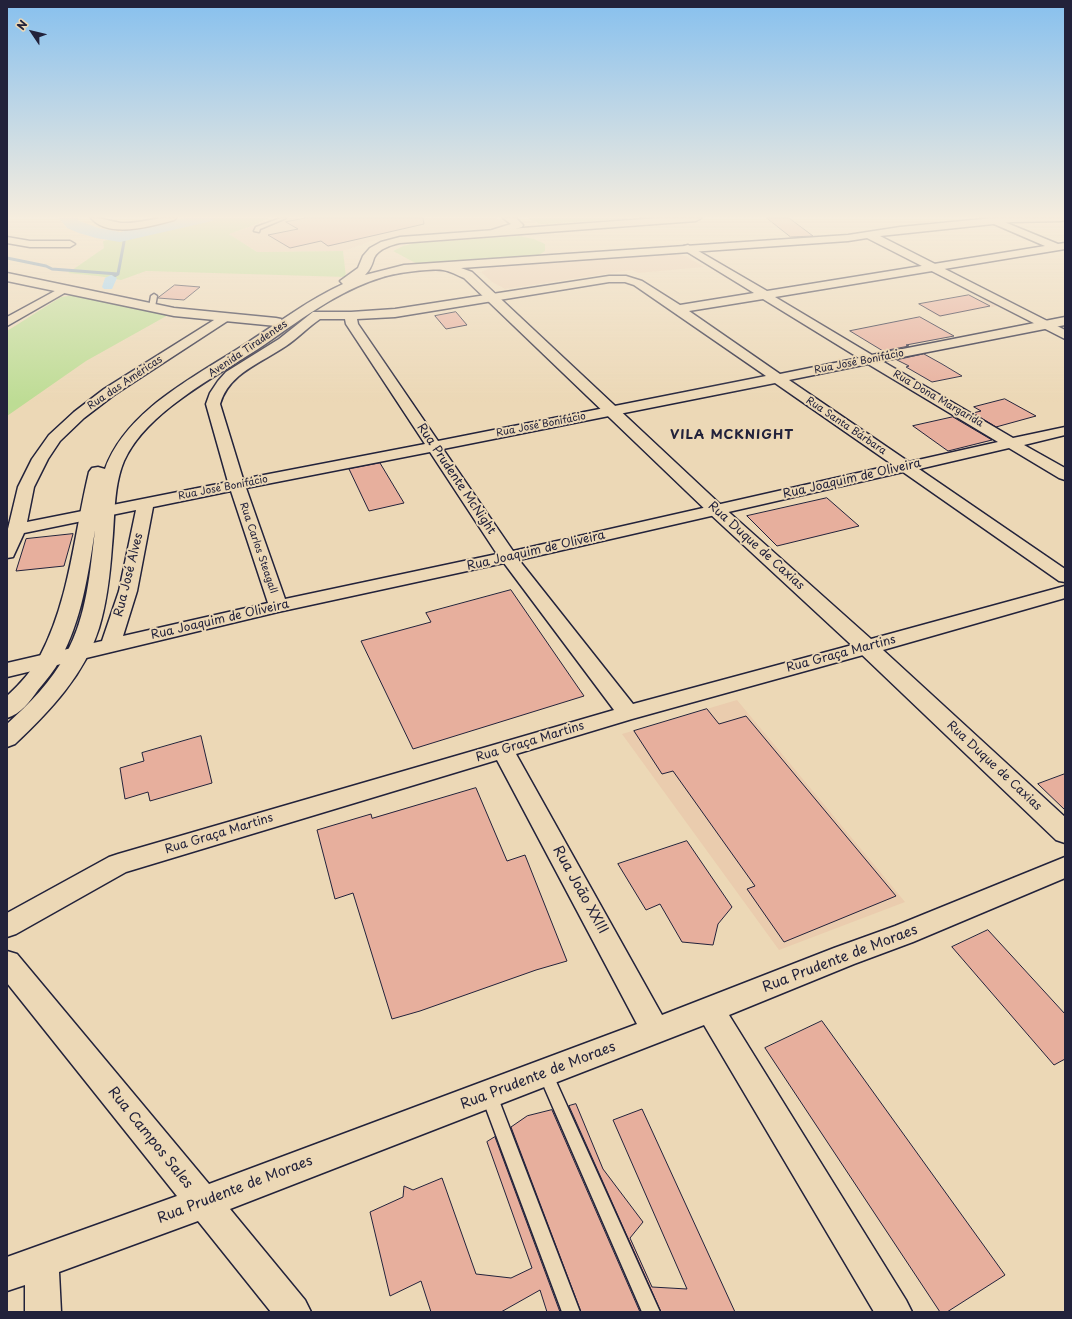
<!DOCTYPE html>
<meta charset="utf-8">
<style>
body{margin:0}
#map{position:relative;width:1072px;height:1319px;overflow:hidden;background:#ecd8b6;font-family:"Playpen Sans",sans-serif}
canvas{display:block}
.frame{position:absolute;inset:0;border:8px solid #22223b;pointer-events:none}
.north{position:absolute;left:12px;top:12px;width:40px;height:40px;-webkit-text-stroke:3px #ecd8b6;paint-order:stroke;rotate:305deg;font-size:11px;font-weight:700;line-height:16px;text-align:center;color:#22223b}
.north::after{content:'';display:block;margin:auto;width:14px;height:18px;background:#22223b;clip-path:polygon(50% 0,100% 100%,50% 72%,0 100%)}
</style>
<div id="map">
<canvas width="1072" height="1319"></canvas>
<div class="frame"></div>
<div class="north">N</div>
</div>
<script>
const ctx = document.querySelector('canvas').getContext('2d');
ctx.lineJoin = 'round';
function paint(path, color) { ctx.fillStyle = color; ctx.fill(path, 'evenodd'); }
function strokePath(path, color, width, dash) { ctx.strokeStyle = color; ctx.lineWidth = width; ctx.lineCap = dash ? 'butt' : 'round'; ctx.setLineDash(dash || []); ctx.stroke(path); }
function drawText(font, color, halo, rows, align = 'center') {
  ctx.font = font + ' "Playpen Sans",sans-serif'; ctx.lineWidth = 4; ctx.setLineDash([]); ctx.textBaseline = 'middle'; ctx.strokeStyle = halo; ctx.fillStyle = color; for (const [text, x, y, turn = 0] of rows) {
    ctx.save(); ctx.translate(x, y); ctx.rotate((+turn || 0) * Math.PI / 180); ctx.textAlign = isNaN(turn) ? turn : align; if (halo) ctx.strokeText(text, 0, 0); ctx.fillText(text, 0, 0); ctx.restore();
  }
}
paint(new Path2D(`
 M 277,218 L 495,218 L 503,221 L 503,226 L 495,228 L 393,237 L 372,241 L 343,251 L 257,252 L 229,234 Z
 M 672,254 L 686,256 L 704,267 L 638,273 L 632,270 L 505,289 L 492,282 L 481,272 L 492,267 Z
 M 984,299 L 998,306 L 939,317 L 925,309 Z
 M 737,700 L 905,902 L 779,950 L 622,734 Z`), '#eaccae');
paint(new Path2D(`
 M 206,218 L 268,218 L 257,224 L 229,234 L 257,252 L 343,251 L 346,277 L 146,271 L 121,280 L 98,276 L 68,273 L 104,248 L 103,241 Z
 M 527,218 L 637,218 L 545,224 L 540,224 Z
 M 519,236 L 534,239 L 545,244 L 545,251 L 539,255 L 421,266 L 393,251 L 403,246 L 415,243 Z
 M 75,295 L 170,314 L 86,361 L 7,416 L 7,331 L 61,297 Z`), '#bddc94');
strokePath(new Path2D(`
 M 7,258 L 46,266 L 52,269 L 118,274
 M 108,287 L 111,278 L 118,274 L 124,242 L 124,238 L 120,237`), '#688cac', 3);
paint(new Path2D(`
 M 111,275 L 117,278 L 112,289 L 104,289 L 102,287 L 105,278 Z`), '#97d2f8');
paint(new Path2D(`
 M 59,218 L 77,218 L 79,221 L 99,228 L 120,232 L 185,218 L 214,218 L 212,221 L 120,242 L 96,238 L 79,233 L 67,228 Z`), '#97d2f8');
const building = new Path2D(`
 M 306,218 L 423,218 L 424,224 L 328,246 L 321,241 L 290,248 L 268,235 L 298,229 L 286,222 Z
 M 767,218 L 789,218 L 813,236 L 791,237 Z
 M 175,285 L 200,287 L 184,300 L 158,298 Z
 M 969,295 L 990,306 L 940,316 L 919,304 Z
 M 456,312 L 467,325 L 446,329 L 435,316 Z
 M 920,317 L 954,336 L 906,345 L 909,346 L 883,351 L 850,331 Z
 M 924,354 L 942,364 L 962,376 L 932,382 L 906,367 L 909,366 L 897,360 Z
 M 1005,399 L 1036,416 L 996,427 L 973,413 L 981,411 L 974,407 Z
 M 953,417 L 992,440 L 948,451 L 913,426 Z
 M 380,463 L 404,503 L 369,511 L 349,469 Z
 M 827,498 L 859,526 L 777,546 L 747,516 Z
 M 73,534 L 64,566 L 16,571 L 26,539 Z
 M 511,590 L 584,696 L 413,749 L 361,641 L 431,622 L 426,613 Z
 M 707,709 L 719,724 L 746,716 L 896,896 L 784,942 L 747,889 L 755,886 L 673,771 L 662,774 L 634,731 Z
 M 201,736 L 212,783 L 150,801 L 148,792 L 125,799 L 120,768 L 144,761 L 142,753 Z
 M 1065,774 L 1065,810 L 1038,784 Z
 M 476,788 L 507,861 L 525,855 L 567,961 L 536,970 L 420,1011 L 392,1019 L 353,893 L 335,899 L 317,830 L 371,814 L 372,818 Z
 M 687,841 L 732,907 L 718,924 L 713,945 L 682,942 L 660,904 L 646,910 L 618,864 Z
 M 988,930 L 1065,1014 L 1065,1059 L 1054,1065 L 952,947 Z
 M 822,1021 L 1005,1275 L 947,1312 L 940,1312 L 765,1048 Z
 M 576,1104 L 603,1169 L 643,1222 L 630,1238 L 652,1287 L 687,1289 L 613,1120 L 642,1109 L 735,1312 L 661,1312 L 569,1106 Z
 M 552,1110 L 640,1312 L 581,1312 L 511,1127 L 527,1116 Z
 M 495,1137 L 560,1312 L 547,1312 L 540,1290 L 501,1312 L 431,1312 L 421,1281 L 390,1296 L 370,1212 L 403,1197 L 404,1186 L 413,1190 L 442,1178 L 476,1274 L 511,1278 L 532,1268 L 487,1142 Z`);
paint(building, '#e7af9d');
strokePath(building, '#22223b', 1);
const service = new Path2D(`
 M 281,218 L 286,218 L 260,229 L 259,232 L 254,231 L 256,227 Z
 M 154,294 L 157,296 L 155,307 L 152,309 L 149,307 L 151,296 Z
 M 545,1066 L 550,1068 L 660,1312 L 642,1312 L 538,1073 L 540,1068 Z
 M 489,1088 L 494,1090 L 497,1095 L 580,1312 L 562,1312 L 481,1095 L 484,1090 Z`);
const minor = new Path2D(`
 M 91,218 C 103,217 113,223 125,223 C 142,223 159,216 176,218 L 174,220 C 152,226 109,239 91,218 Z
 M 997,219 L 1058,244 L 1065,243 L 1065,249 L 775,297 L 872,355 L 1065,317 L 1065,325 L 882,361 L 1013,438 L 1065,427 L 1065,435 L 1024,445 L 1065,468 L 1065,480 L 1059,478 L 1009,448 L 919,469 L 1065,569 L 1065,582 L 1059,581 L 903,472 L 519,560 L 633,704 L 867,641 L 874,642 L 877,647 L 874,652 L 632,719 L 516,754 L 662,1015 L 834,948 L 895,926 L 1065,857 L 1065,878 L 913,942 L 854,964 L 729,1015 L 906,1300 L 912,1312 L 874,1312 L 704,1025 L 230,1209 L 305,1300 L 311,1312 L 271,1312 L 198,1221 L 59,1272 L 61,1312 L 25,1312 L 25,1285 L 7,1291 L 7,1257 L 177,1196 L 7,983 L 7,951 L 17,954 L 209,1184 L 637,1024 L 497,760 L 126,872 L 16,934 L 7,937 L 7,913 L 109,857 L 118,854 L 614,710 L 504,563 L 278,612 L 7,677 L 7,663 L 102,641 L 119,591 L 136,510 L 24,533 L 13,557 L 7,558 L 7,533 L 18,487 L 32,459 L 49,435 L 74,412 L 104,389 L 222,315 L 230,315 L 232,318 L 114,395 L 84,418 L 60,441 L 48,459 L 34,487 L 27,522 L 228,482 L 206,404 L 210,393 L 218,381 L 226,372 L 279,339 L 313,312 L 351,312 L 395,309 L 609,276 L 626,276 L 642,281 L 680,305 L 754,293 L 684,250 L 683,248 L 684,246 L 688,245 L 767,291 L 1045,246 L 994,224 L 992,222 ZM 609,282 L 625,282 L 634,285 L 766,376 L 438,441 L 358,324 L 357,319 L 395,317 ZM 763,299 L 859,358 L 780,374 L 689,311 ZM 320,319 L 345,319 L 346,324 L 425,444 L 243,479 L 220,404 C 229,373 261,363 286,346 C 298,338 308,327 320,319 ZM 868,364 L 998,442 L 909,462 L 789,380 ZM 775,383 L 893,465 L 513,551 L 443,449 ZM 430,452 L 497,554 L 285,599 L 246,488 ZM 231,491 L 268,603 L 123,636 L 137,591 L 153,507 Z
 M 7,237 L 30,241 L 70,241 L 75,244 L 70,247 L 30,247 L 7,243 Z
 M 64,286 L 68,287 L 70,289 L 68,291 L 7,326 L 7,317 Z`);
const tertiary = new Path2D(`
 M 7,273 L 174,308 L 276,318 L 281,319 L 283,322 L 281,325 L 276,326 L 174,316 L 7,281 Z`);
const secondary = new Path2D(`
 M 503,218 L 516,218 L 523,225 L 522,227 L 496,235 L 492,234 L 490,232 L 492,230 L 511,224 Z`);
const primary = new Path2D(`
 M 658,218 L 701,218 L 696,221 L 400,243 C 391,245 378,249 374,258 C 372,265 370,270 365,275 L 404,265 L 848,235 L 900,227 L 993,218 L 1065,218 L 1065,220 L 1061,221 L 1012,222 L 880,236 L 1065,330 L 1065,339 L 867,238 L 848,241 L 461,268 L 472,272 L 722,506 L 871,639 L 1065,586 L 1065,598 L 883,650 L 1065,817 L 1065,843 L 1056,840 L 859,652 L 710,514 L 464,278 C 457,275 450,271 443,270 C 432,268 395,273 383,277 C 336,291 298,322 258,349 C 215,377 146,412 124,461 C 113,487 115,519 112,546 C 110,574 107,602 99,628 C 85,674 50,711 15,744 L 7,747 L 7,724 C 29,704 52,681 66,654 C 87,616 90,572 95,530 C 88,575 82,619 60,660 C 54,671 46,680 38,690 C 30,701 21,714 7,718 L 7,696 C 19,685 32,671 40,656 C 70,599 74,534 89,472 L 92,468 L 98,467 L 105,469 C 127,408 199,375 250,341 C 281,321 310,299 343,284 L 340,281 L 358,268 L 363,256 L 370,248 L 381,242 L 400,237 Z`);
strokePath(service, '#22223b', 3);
strokePath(minor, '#22223b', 3);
strokePath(tertiary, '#22223b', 3);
strokePath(secondary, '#22223b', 3);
strokePath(primary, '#22223b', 3);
paint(service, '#ecd8b6');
paint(minor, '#ecd8b6');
paint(tertiary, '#ecd8b6');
paint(secondary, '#ecd8b6');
paint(primary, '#ecd8b6');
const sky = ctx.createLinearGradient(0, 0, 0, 402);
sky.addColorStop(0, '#87c0ee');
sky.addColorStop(0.54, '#f6edde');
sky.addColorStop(1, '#f6edde00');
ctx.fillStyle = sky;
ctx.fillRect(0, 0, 1072, 402);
drawText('10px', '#22223b', '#ecd8b6', [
 ["Avenida Tiradentes",248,349,-34],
 ["Rua José Bonifácio",859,362,-11],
 ["Rua das Américas",125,383,-34],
 ["Rua Dona Margarida",938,399,30],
 ["Rua José Bonifácio",541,425,-11],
 ["Rua Santa Bárbara",846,426,34],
 ["Rua José Bonifácio",223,488,-11],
 ["Rua Carlos Steagall",258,548,71]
]);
drawText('12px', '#22223b', '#ecd8b6', [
 ["Rua Prudente McNight",456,479,56],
 ["Rua Joaquim de Oliveira",852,479,-13],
 ["Rua Duque de Caxias",756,546,42],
 ["Rua Joaquim de Oliveira",536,551,-13],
 ["Rua José Alves",129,575,-76],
 ["Rua Joaquim de Oliveira",220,620,-13],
 ["Rua Graça Martins",841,654,-15],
 ["Rua Graça Martins",530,742,-17],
 ["Rua Duque de Caxias",994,766,43],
 ["Rua Graça Martins",219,834,-17]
]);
ctx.letterSpacing = '1px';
drawText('bold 13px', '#22223b', '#ecd8b6', [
 ["VILA MCKNIGHT",732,435]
]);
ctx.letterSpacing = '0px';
drawText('14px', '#22223b', '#ecd8b6', [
 ["Rua João XXIII",580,890,61],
 ["Rua Prudente de Moraes",840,959,-21],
 ["Rua Prudente de Moraes",538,1076,-21],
 ["Rua Campos Sales",150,1138,51],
 ["Rua Prudente de Moraes",235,1190,-21]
]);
</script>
